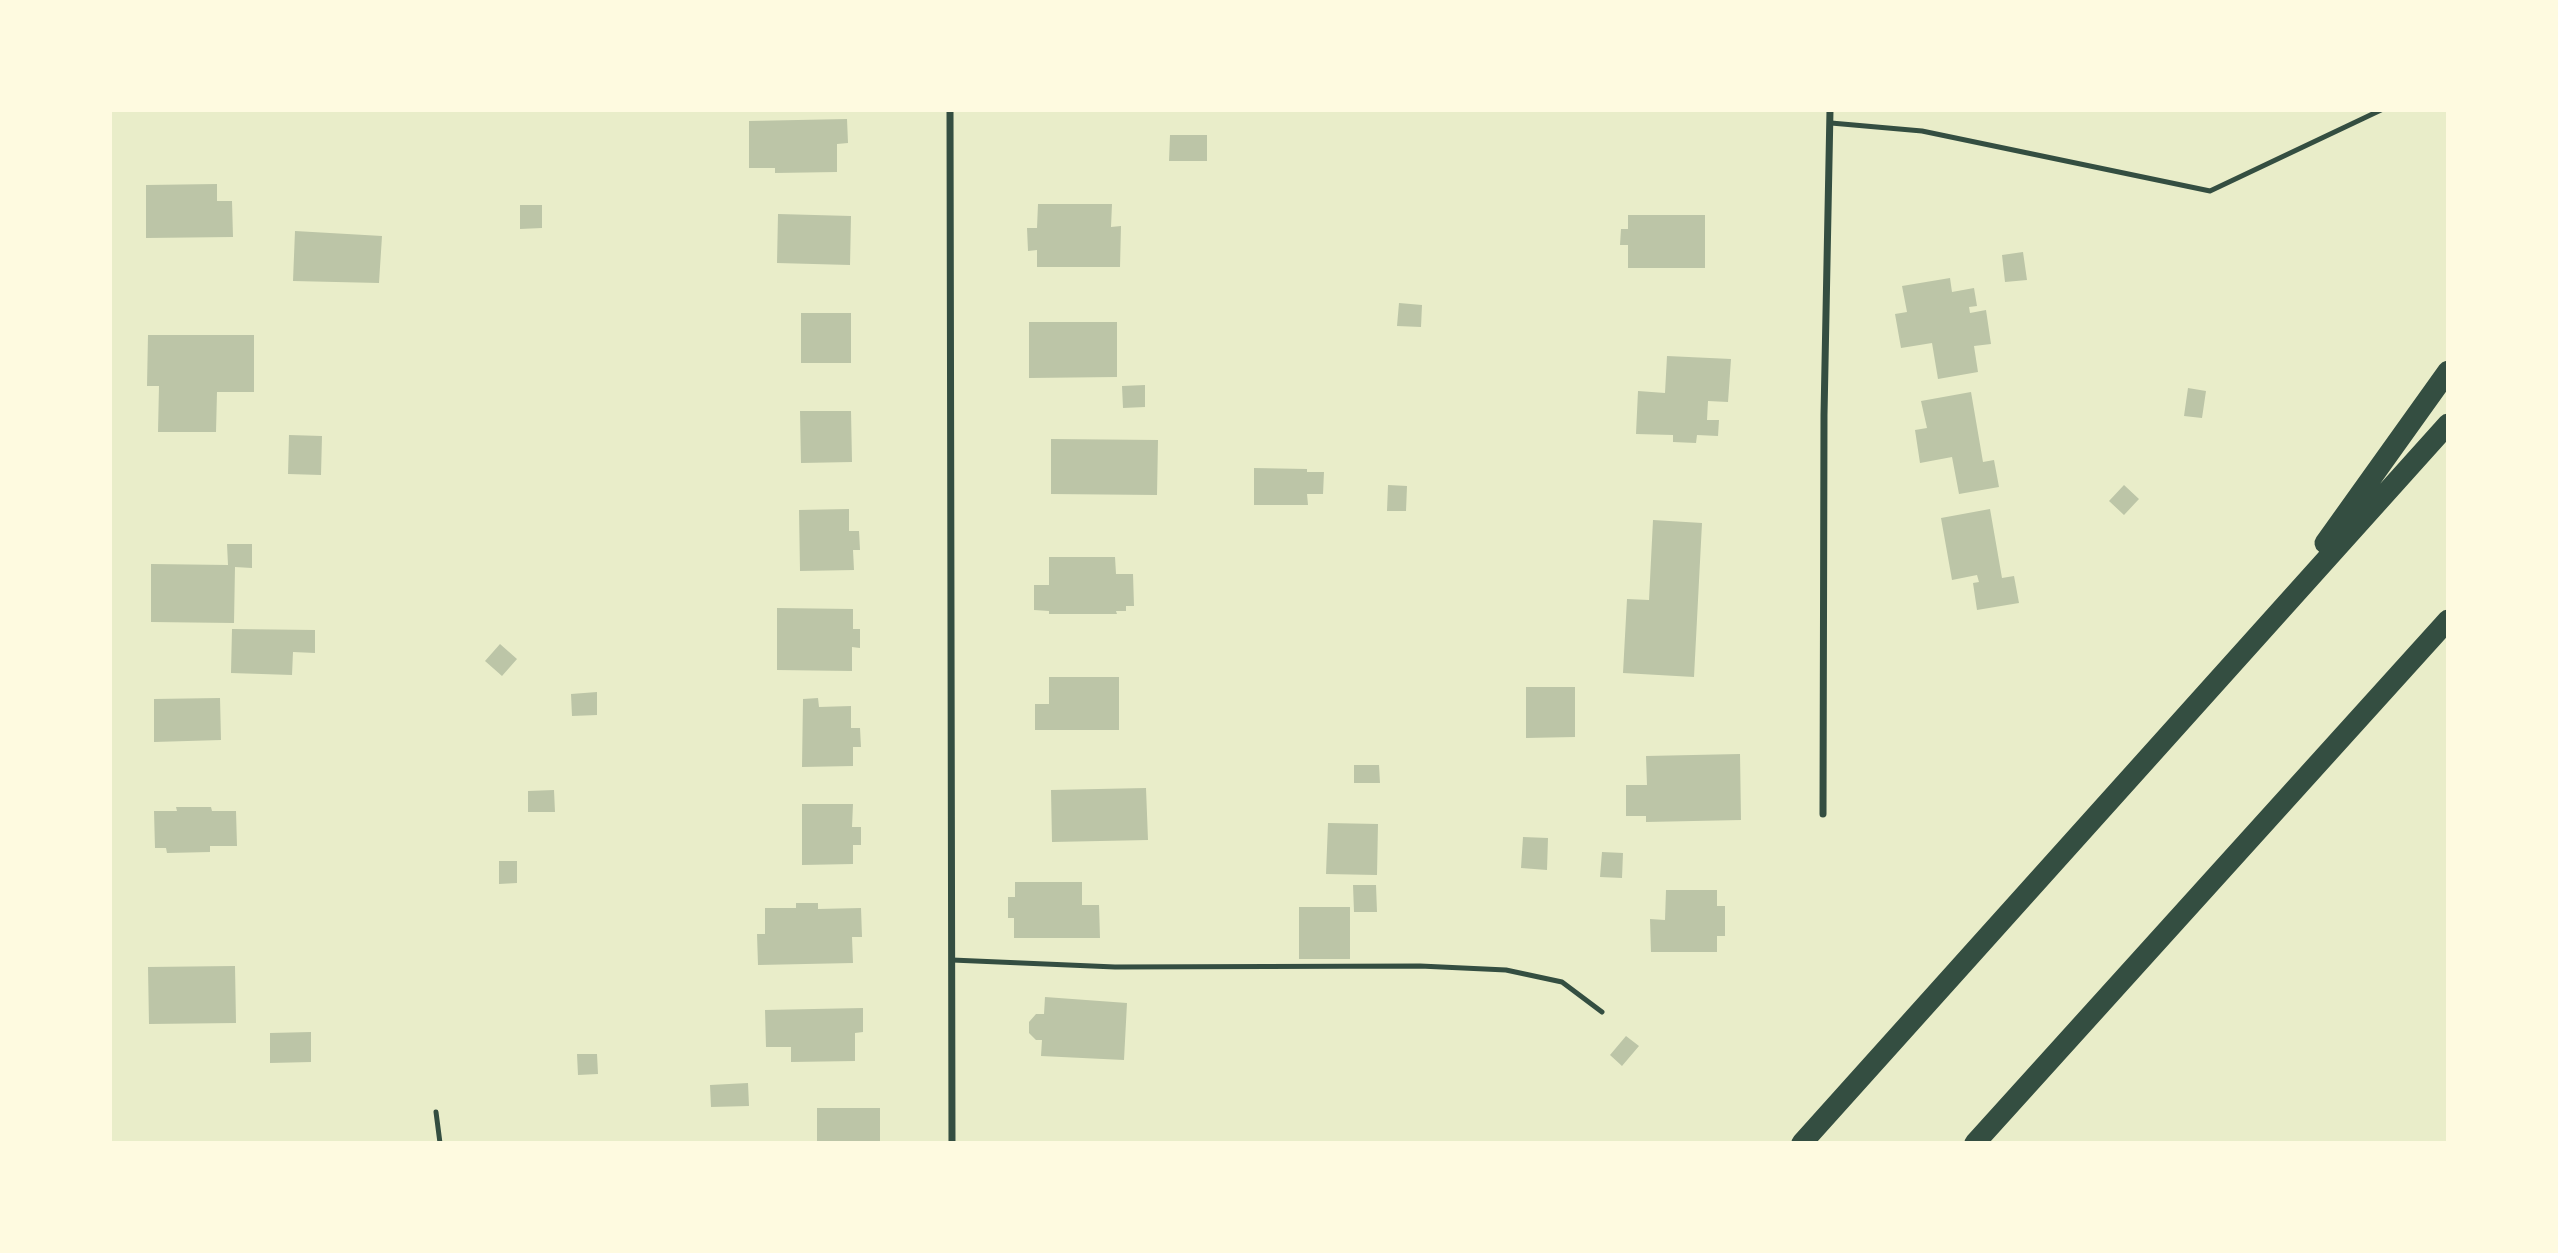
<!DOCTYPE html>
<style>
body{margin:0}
#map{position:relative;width:2558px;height:1253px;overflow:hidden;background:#e9edc9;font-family:Lato,sans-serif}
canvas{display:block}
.frame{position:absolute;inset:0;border:112px solid #fefae0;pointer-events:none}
</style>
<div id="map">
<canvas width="2558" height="1253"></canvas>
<div class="frame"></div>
</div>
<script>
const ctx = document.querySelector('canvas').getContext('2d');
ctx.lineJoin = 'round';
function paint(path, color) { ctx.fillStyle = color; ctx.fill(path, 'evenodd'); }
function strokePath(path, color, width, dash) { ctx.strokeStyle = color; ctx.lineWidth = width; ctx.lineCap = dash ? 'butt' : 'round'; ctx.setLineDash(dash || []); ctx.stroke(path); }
paint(new Path2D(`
 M 847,119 L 848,143 L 837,144 L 837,172 L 775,173 L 775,168 L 749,168 L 749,121 Z
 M 1170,135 L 1207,135 L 1207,161 L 1169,161 Z
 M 217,184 L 217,201 L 232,201 L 233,237 L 146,238 L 146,185 Z
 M 1038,204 L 1112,204 L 1111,227 L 1121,226 L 1120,267 L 1037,267 L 1037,250 L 1028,251 L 1027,228 L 1037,228 Z
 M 520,205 L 542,205 L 542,228 L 520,229 Z
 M 778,214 L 851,216 L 850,265 L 777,263 Z
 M 1628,215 L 1705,215 L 1705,268 L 1628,268 L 1628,245 L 1620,245 L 1621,229 L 1628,229 Z
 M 295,231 L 382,236 L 379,283 L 293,281 Z
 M 2023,252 L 2027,280 L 2005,282 L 2002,255 Z
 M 1950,278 L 1952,292 L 1974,288 L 1977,306 L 1969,307 L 1970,313 L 1986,310 L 1991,344 L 1974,346 L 1978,372 L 1938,379 L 1932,343 L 1901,348 L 1895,314 L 1907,312 L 1902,286 Z
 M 1399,303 L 1422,305 L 1421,327 L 1397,326 Z
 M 801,313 L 851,313 L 851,363 L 801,363 Z
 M 1029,322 L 1117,322 L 1117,377 L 1029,378 Z
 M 148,335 L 254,335 L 254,392 L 217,392 L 216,432 L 158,432 L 159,386 L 147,386 Z
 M 1667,356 L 1731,359 L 1728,402 L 1708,401 L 1707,420 L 1719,420 L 1718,436 L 1697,435 L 1696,443 L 1673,442 L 1673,435 L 1636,434 L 1638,391 L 1665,393 Z
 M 1145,385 L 1145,407 L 1123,408 L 1122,386 Z
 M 2188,388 L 2206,391 L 2202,418 L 2184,416 Z
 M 1971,392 L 1983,462 L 1994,460 L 1999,487 L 1959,494 L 1952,457 L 1920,463 L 1915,430 L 1927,428 L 1921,401 Z
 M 800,411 L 851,411 L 852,462 L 801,463 Z
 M 289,435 L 322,436 L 321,475 L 288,474 Z
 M 1051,439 L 1158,440 L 1157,495 L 1051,494 Z
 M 1254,468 L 1307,469 L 1307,472 L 1324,472 L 1323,494 L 1307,494 L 1308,505 L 1254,505 Z
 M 1388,485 L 1407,486 L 1406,511 L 1387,511 Z
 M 2124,485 L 2139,499 L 2124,515 L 2109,501 Z
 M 849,509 L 849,531 L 859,531 L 860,550 L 853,550 L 854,570 L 800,571 L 799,510 Z
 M 1990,509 L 2002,578 L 2014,576 L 2019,603 L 1977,610 L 1973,583 L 1979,582 L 1977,575 L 1952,580 L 1941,518 Z
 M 1653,520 L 1702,523 L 1694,677 L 1623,673 L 1627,599 L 1649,600 Z
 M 227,544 L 252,544 L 252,568 L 235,567 L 234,623 L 151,622 L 151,564 L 228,565 Z
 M 1049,557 L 1115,557 L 1116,574 L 1133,574 L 1134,606 L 1126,606 L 1126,611 L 1116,611 L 1117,614 L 1049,614 L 1049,611 L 1034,610 L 1034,585 L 1049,585 Z
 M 777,608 L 853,609 L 853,629 L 860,629 L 860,648 L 852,647 L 852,671 L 777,670 Z
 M 232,629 L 315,630 L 315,653 L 293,652 L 292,675 L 231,673 Z
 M 500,644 L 517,659 L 502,676 L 485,661 Z
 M 1049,677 L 1119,677 L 1119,730 L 1035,730 L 1035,704 L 1049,704 Z
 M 1526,687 L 1575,687 L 1575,737 L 1526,738 Z
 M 597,692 L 597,715 L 572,716 L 571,694 Z
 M 220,698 L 221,740 L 154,742 L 154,699 Z
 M 818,698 L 819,707 L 851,706 L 851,728 L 860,728 L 861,747 L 853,747 L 853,766 L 802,767 L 803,699 Z
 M 1740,754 L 1741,820 L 1646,822 L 1646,816 L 1626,816 L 1626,785 L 1647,785 L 1646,756 Z
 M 1354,765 L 1379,765 L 1380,783 L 1354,783 Z
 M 1146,788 L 1148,840 L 1052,842 L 1051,790 Z
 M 554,790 L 555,812 L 528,812 L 528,791 Z
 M 802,804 L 853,804 L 852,827 L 861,827 L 861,845 L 853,845 L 853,864 L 802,865 Z
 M 176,807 L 211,807 L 212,811 L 236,811 L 237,846 L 210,846 L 210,852 L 167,853 L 166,848 L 155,848 L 154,811 L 177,811 Z
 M 1328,823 L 1378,824 L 1377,875 L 1326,874 Z
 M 1523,837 L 1548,838 L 1547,870 L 1521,868 Z
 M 1602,852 L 1623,853 L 1622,878 L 1600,877 Z
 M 499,861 L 517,861 L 517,883 L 499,884 Z
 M 1015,882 L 1082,882 L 1082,905 L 1099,905 L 1100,938 L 1014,938 L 1014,918 L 1008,918 L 1008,897 L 1015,897 Z
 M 1353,885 L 1376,885 L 1377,912 L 1354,912 Z
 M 1666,890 L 1717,890 L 1717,906 L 1725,906 L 1725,936 L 1717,936 L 1717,952 L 1651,952 L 1650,919 L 1665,920 Z
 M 796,903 L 818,903 L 818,909 L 861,908 L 862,937 L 852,937 L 853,963 L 758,965 L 757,934 L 765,934 L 765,908 L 796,908 Z
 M 1299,907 L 1350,907 L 1350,959 L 1299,959 Z
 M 235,966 L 236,1023 L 149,1024 L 148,967 Z
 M 1045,997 L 1127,1003 L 1124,1060 L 1041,1056 L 1042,1040 L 1036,1040 L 1029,1033 L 1029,1022 L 1036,1014 L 1044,1014 Z
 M 863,1008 L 863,1032 L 855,1033 L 855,1061 L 791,1062 L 791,1047 L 766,1047 L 765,1010 Z
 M 311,1032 L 311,1062 L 270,1063 L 270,1033 Z
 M 1626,1036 L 1639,1046 L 1622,1066 L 1610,1055 Z
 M 577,1054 L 597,1054 L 598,1074 L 578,1075 Z
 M 748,1083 L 749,1106 L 711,1107 L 710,1085 Z
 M 817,1108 L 880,1108 L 880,1143 L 817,1143 Z`), '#bcc5a7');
strokePath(new Path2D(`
 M 1831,123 L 1922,131 L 2210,191 L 2381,110
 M 952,960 L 1115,967 L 1420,966 L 1506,970 L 1562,982 L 1602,1012
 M 436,1112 L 440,1143`), '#344e41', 5);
strokePath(new Path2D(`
 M 950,110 L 952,1143
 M 1823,814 L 1824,415 L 1830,110`), '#344e41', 7);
strokePath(new Path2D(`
 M 2325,543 L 2448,371
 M 1802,1143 L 2448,424
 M 1975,1143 L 2448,620`), '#344e41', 21);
</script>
